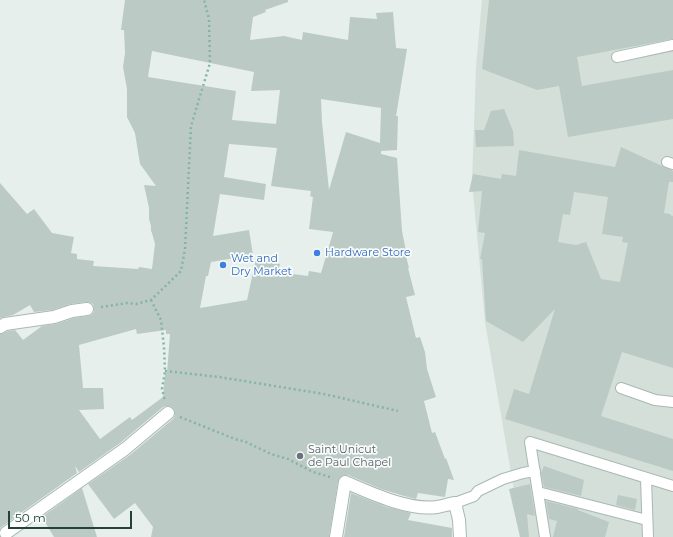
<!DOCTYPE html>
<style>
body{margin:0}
#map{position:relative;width:673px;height:537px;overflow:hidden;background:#e6efeb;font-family:Montserrat,sans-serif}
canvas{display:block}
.scale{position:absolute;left:8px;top:511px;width:124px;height:18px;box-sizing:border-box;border:2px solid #24423a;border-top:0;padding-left:5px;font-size:12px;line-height:14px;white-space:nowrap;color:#24423a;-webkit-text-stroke:3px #f7fbf9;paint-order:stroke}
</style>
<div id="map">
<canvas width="673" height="537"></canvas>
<div class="scale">50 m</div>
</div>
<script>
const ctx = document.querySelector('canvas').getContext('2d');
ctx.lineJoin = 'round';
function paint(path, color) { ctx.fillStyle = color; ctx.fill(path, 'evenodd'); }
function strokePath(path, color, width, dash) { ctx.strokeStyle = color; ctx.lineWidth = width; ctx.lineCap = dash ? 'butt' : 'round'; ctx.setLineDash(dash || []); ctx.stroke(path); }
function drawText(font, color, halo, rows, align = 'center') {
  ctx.font = font + ' Montserrat,sans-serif'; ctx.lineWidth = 3.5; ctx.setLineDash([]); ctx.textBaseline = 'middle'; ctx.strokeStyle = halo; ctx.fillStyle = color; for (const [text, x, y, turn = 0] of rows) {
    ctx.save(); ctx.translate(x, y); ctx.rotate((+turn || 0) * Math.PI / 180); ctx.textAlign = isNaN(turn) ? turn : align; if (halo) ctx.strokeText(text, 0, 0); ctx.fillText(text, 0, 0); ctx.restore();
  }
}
paint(new Path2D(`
 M 482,0 L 673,0 L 673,537 L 522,537 L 485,322 L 472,182 L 476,67 Z`), '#d4dfda');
paint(new Path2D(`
 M 125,0 L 288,0 L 288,2 L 265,10 L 266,12 L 253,17 L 250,40 L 284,36 L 302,40 L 303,32 L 348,40 L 350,17 L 377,19 L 376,13 L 393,12 L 396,48 L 407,49 L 396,116 L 398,116 L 397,150 L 381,151 L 381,154 L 397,158 L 402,231 L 406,251 L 405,252 L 409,268 L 408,268 L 415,295 L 406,297 L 416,338 L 420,337 L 425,352 L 427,369 L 436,397 L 424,401 L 432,433 L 435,432 L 445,459 L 446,458 L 454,480 L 448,479 L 445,497 L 418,493 L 416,499 L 404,496 L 381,489 L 348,475 L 344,475 L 340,477 L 338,481 L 329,537 L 151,537 L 153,527 L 135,503 L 114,519 L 88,484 L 130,455 L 173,419 L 175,415 L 175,411 L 173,408 L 170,406 L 167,406 L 163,407 L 120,443 L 79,472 L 75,466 L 77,473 L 0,528 L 0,334 L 8,331 L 15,330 L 23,340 L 42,326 L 56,324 L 74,318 L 88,316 L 91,315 L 94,312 L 94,308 L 93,304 L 89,302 L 86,302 L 70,304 L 52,310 L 34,312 L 30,305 L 13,315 L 4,317 L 0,318 L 0,183 L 27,214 L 34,209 L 52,233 L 74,237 L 71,253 L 77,254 L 77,259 L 94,261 L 93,266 L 138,269 L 139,267 L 152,269 L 155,244 L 152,233 L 151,231 L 151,226 L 149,219 L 149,208 L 144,185 L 156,186 L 140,164 L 135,133 L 127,117 L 127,89 L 123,67 L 125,53 L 124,30 L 121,30 ZM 152,51 L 254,72 L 251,91 L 280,90 L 276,124 L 232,120 L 236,91 L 148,77 ZM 321,99 L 381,108 L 380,143 L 346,132 L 329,190 L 322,122 ZM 229,144 L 277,148 L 271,186 L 311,191 L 310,196 L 313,197 L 309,229 L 333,232 L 332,236 L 321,273 L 309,271 L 308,276 L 278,272 L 280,264 L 256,259 L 247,300 L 200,308 L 206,276 L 208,276 L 211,262 L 253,255 L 249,230 L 213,236 L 220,194 L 264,200 L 266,184 L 224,177 ZM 136,329 L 137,334 L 166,330 L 166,334 L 170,334 L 167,373 L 165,373 L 163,397 L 132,420 L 130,417 L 100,439 L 79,410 L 104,409 L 103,388 L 83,388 L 79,345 Z
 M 489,0 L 673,0 L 673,39 L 577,57 L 582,86 L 673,70 L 673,119 L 568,137 L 559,86 L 537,90 L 482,69 Z
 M 504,109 L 513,131 L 514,146 L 476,147 L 475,130 L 484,130 L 491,111 Z
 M 621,147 L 673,171 L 673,182 L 669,182 L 664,213 L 670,214 L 670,215 L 673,216 L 673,368 L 622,352 L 601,416 L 673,439 L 673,471 L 505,419 L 514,389 L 529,394 L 555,309 L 523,342 L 486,321 L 482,259 L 480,259 L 485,233 L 478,232 L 482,191 L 469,192 L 473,174 L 501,179 L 502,174 L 516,176 L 519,150 L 615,167 ZM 574,192 L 608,197 L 602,234 L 623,237 L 622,242 L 628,243 L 620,282 L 601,279 L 586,242 L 576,245 L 558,242 L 563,214 L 570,215 Z
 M 544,466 L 584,480 L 581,496 L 544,487 L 541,473 Z
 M 530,484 L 535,516 L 527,514 L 529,537 L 520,537 L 509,489 Z
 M 82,488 L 97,537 L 54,537 L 42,517 Z
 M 351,493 L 387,507 L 411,513 L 408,520 L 452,528 L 452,537 L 344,537 Z
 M 618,495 L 637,499 L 635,510 L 616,505 Z
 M 546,501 L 578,509 L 578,510 L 609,522 L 605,537 L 553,537 L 557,521 L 549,519 Z`), '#bbcac4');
const service = new Path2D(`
 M 617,57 L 673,45
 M 667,162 L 673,164
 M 621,388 L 655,400 L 673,402
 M 646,478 L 648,537
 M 538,492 L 647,520
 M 455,503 L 474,496 L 478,491 L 503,479 L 523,473 L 535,471
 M 545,537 L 530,442 L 673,486`);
const minor = new Path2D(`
 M 0,327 L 5,324 L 54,317 L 72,311 L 87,309
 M 6,533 L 125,449 L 168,413
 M 336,537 L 345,482 C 371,493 408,511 437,507 C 443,506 449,504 455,503 L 459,520 L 460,537`);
strokePath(service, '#a8b8b2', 12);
strokePath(minor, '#a8b8b2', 14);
strokePath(new Path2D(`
 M 151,300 L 161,320 L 164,347 L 165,371 L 162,389 L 165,401
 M 101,307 L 127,303 L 136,304 L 151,300 L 181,271 L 185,249 L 191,126 L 210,63 L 209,19 L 204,0
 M 165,371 L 219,377 L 324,394 L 398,411
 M 180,417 L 235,439 L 246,442 L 271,454 L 288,459 L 313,472 L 333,478`), '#86b3a5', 2.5, [2, 3]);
strokePath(service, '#fff', 10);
strokePath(minor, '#fff', 12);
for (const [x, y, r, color] of [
 [317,253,4,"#3f7fe0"],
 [223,265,4,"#3f7fe0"],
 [300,456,4,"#6b7280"]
]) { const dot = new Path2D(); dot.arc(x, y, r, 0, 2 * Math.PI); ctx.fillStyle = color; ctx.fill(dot); strokePath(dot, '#f7fbf9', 1.5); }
drawText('11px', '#366cbe', '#f7fbf9', [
 ["Hardware Store",325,253],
 ["Wet and",231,259],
 ["Dry Market",231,272]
], 'left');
drawText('11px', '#5b616d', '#f7fbf9', [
 ["Saint Unicut",308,450],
 ["de Paul Chapel",308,463]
], 'left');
</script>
